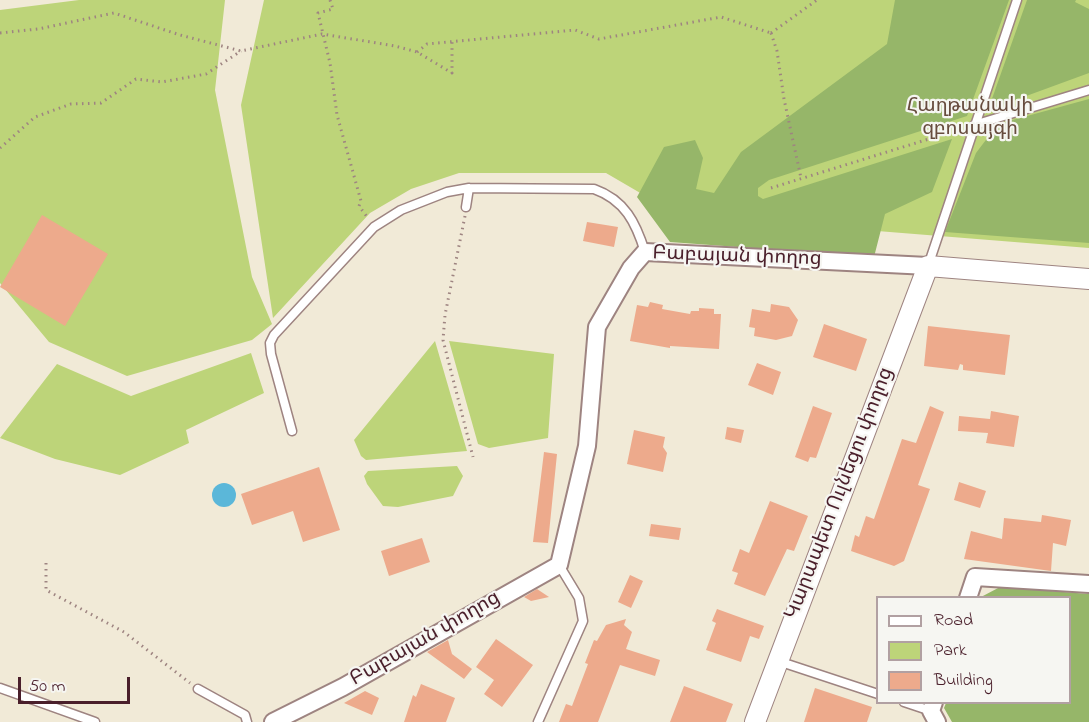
<!DOCTYPE html>
<meta charset="utf-8">
<style>
body{margin:0}
#map{position:relative;width:1089px;height:722px;overflow:hidden;background:#f1ead7;font-family:"Indie Flower",sans-serif}
canvas{display:block}
.legend{position:absolute;left:876px;top:596px;width:195px;height:108px;box-sizing:border-box;background:#f6f6f2;border:2px solid #b1a0a2;margin:0;padding:8px 10px;list-style:none;font-size:18px;color:#4a1f2b}
.legend li{display:flex;align-items:center;gap:12px;height:30px}
.legend b{width:30px;border:2px solid #b1a0a2}
.scale{position:absolute;left:18px;top:677px;width:112px;height:27px;box-sizing:border-box;border:3px solid #4a1f2b;border-top:0;padding-left:8px;font-size:18px;line-height:21px;white-space:nowrap;color:#4a1f2b;-webkit-text-stroke:4px #f6f6f2;paint-order:stroke}
</style>
<div id="map">
<canvas width="1089" height="722"></canvas>
<ul class="legend">
<li><b style="height:8px;background:#fff"></b>Road</li>
<li><b style="height:16px;background:#bdd479"></b>Park</li>
<li><b style="height:16px;background:#edaa8c"></b>Building</li>
</ul>
<div class="scale">50 m</div>
</div>
<script>
const ctx = document.querySelector('canvas').getContext('2d');
ctx.lineJoin = 'round';
function paint(path, color) { ctx.fillStyle = color; ctx.fill(path, 'evenodd'); }
function strokePath(path, color, width, dash) { ctx.strokeStyle = color; ctx.lineWidth = width; ctx.lineCap = dash ? 'butt' : 'round'; ctx.setLineDash(dash || []); ctx.stroke(path); }
function drawText(font, color, halo, rows, align = 'center') {
  ctx.font = font + ' "Indie Flower","Noto Sans Armenian",sans-serif'; ctx.lineWidth = 4.5; ctx.setLineDash([]); ctx.textBaseline = 'middle'; ctx.strokeStyle = halo; ctx.fillStyle = color; for (const [text, x, y, turn = 0] of rows) {
    ctx.save(); ctx.translate(x, y); ctx.rotate((+turn || 0) * Math.PI / 180); ctx.textAlign = isNaN(turn) ? turn : align; if (halo) ctx.strokeText(text, 0, 0); ctx.fillText(text, 0, 0); ctx.restore();
  }
}
paint(new Path2D(`
 M 79,0 L 225,0 L 215,90 L 252,277 L 272,324 L 252,340 L 127,376 L 49,342 L 0,283 L 0,10 Z
 M 264,0 L 1089,0 L 1089,248 L 678,215 L 606,173 L 459,173 L 411,189 L 370,213 L 273,318 L 241,105 Z
 M 435,341 L 467,451 L 366,460 L 361,456 L 354,440 Z
 M 449,341 L 554,354 L 548,438 L 489,448 L 478,444 Z
 M 251,353 L 264,393 L 186,430 L 189,443 L 120,475 L 55,459 L 0,438 L 57,364 L 131,396 Z
 M 457,466 L 463,476 L 453,496 L 398,507 L 383,506 L 367,484 L 364,476 L 368,471 Z`), '#bdd479');
paint(new Path2D(`
 M 895,0 L 1009,0 L 967,116 L 769,180 L 758,188 L 758,196 L 763,199 L 952,139 L 932,192 L 885,214 L 874,257 L 670,242 L 637,197 L 664,147 L 695,140 L 703,158 L 696,189 L 714,193 L 741,152 L 887,44 Z
 M 1027,0 L 1076,0 L 1075,2 L 1089,9 L 1089,73 L 988,110 Z
 M 1089,99 L 1089,243 L 945,232 L 976,153 L 998,124 Z
 M 1000,587 L 1089,594 L 1089,722 L 952,722 L 944,708 L 946,703 L 1070,702 L 1070,598 L 981,597 Z`), '#96b669');
paint(new Path2D(`
 M212 495a12 12 0 1 1 24 0a12 12 0 1 1-24 0Z`), '#5bb7d9');
paint(new Path2D(`
 M 42,215 L 108,254 L 65,326 L 0,287 Z
 M 587,222 L 618,227 L 614,247 L 583,241 Z
 M 650,302 L 663,305 L 662,309 L 690,314 L 691,311 L 699,311 L 699,308 L 714,309 L 714,314 L 721,314 L 719,349 L 670,346 L 670,348 L 630,341 L 637,305 L 648,307 Z
 M 771,304 L 789,307 L 798,320 L 792,336 L 776,340 L 754,336 L 755,328 L 749,327 L 752,309 L 770,312 Z
 M 824,324 L 867,339 L 856,371 L 813,357 Z
 M 928,326 L 1010,335 L 1005,375 L 963,370 L 963,365 L 960,364 L 958,370 L 924,366 Z
 M 757,363 L 781,372 L 773,395 L 748,385 Z
 M 813,406 L 832,413 L 816,458 L 810,457 L 808,462 L 795,457 Z
 M 930,406 L 944,412 L 918,485 L 930,489 L 904,561 L 894,566 L 851,551 L 855,535 L 859,537 L 866,516 L 874,519 L 902,439 L 916,443 Z
 M 991,411 L 1019,416 L 1014,447 L 986,443 L 988,433 L 958,431 L 959,416 L 990,419 Z
 M 727,427 L 744,430 L 741,443 L 725,439 Z
 M 634,430 L 665,437 L 663,447 L 667,453 L 663,472 L 627,464 Z
 M 544,452 L 557,454 L 548,543 L 533,542 Z
 M 319,467 L 340,530 L 303,542 L 293,511 L 252,525 L 241,494 Z
 M 959,482 L 986,491 L 980,508 L 954,500 Z
 M 770,501 L 808,516 L 794,551 L 787,549 L 765,596 L 734,584 L 738,573 L 732,571 L 740,549 L 749,553 Z
 M 1042,515 L 1071,520 L 1066,546 L 1053,543 L 1051,571 L 964,559 L 971,531 L 1002,539 L 1004,518 L 1041,522 Z
 M 651,524 L 681,528 L 679,540 L 649,536 Z
 M 422,538 L 430,562 L 389,576 L 381,551 Z
 M 630,575 L 643,581 L 631,608 L 618,602 Z
 M 537,589 L 549,597 L 531,601 L 524,597 Z
 M 717,609 L 764,626 L 759,639 L 750,636 L 741,662 L 706,650 L 716,623 L 712,621 Z
 M 626,619 L 624,625 L 632,632 L 626,649 L 660,660 L 655,676 L 620,665 L 598,722 L 559,722 L 566,704 L 572,706 L 588,664 L 585,663 L 594,640 L 597,641 L 606,625 Z
 M 496,639 L 533,665 L 502,707 L 484,694 L 494,680 L 476,667 Z
 M 448,640 L 452,654 L 472,669 L 464,679 L 427,652 Z
 M 421,684 L 455,698 L 446,722 L 404,722 L 413,695 L 416,697 Z
 M 684,686 L 733,704 L 726,722 L 670,722 Z
 M 815,688 L 872,707 L 867,722 L 804,722 Z
 M 365,691 L 379,698 L 372,715 L 344,703 Z`), '#edaa8c');
const service = new Path2D(`
 M 974,125 L 1089,90
 M 466,207 L 469,188
 M 928,266 L 1017,0
 M 292,431 L 271,354 L 270,343 L 274,335 L 374,227 L 401,210 L 447,192 L 469,188 L 594,189 C 625,200 636,223 645,252
 M 778,661 L 878,694
 M 0,688 L 95,722
 M 198,689 L 245,715 L 247,722
 M 904,702 L 931,711
 M 538,722 L 583,621 L 579,598 L 559,565`);
const minor = new Path2D(`
 M 968,598 L 975,577 L 1089,584
 M 934,702 L 931,711 L 937,722
 M 273,722 L 343,687 L 559,565 L 587,446 L 597,327 L 631,268 L 645,252 L 928,266`);
const tertiary = new Path2D(`
 M 755,722 L 928,266 L 1089,279`);
strokePath(service, '#9e8481', 11);
strokePath(minor, '#9e8481', 20);
strokePath(tertiary, '#9e8481', 22);
strokePath(new Path2D(`
 M 330,0 L 333,9 L 318,13 L 330,63 L 337,115 L 361,201 L 359,206 L 368,218
 M 0,33 L 38,29 L 114,13 L 180,35 L 241,51 L 322,34 L 395,46 L 417,52 L 452,73 L 452,42
 M 771,33 L 777,51 L 784,99 L 801,178
 M 771,33 L 817,0
 M 417,52 L 427,44 L 575,30 L 599,39 L 721,17 L 771,33
 M 0,148 L 35,117 L 71,104 L 101,103 L 136,79 L 162,82 L 206,74 L 241,51
 M 771,188 L 961,129
 M 465,216 L 445,315 L 443,340 L 473,457
 M 46,563 L 46,590 L 124,632 L 190,683`), '#9e8481', 3, [1.5, 4.5]);
strokePath(service, '#fff', 8);
strokePath(minor, '#fff', 16);
strokePath(tertiary, '#fff', 20);
drawText('20px', '#674c3e', '#f6f6f2', [
 ["Հաղթանակի",970,108],
 ["զբոսայգի",970,131]
]);
drawText('20px', '#4a1f2b', '#f6f6f2', [
 ["Բաբայան փողոց",737,258,2],
 ["Կարապետ Ուլնեցու փողոց",841,494,-69],
 ["Բաբայան փողոց",426,640,-30]
]);
</script>
